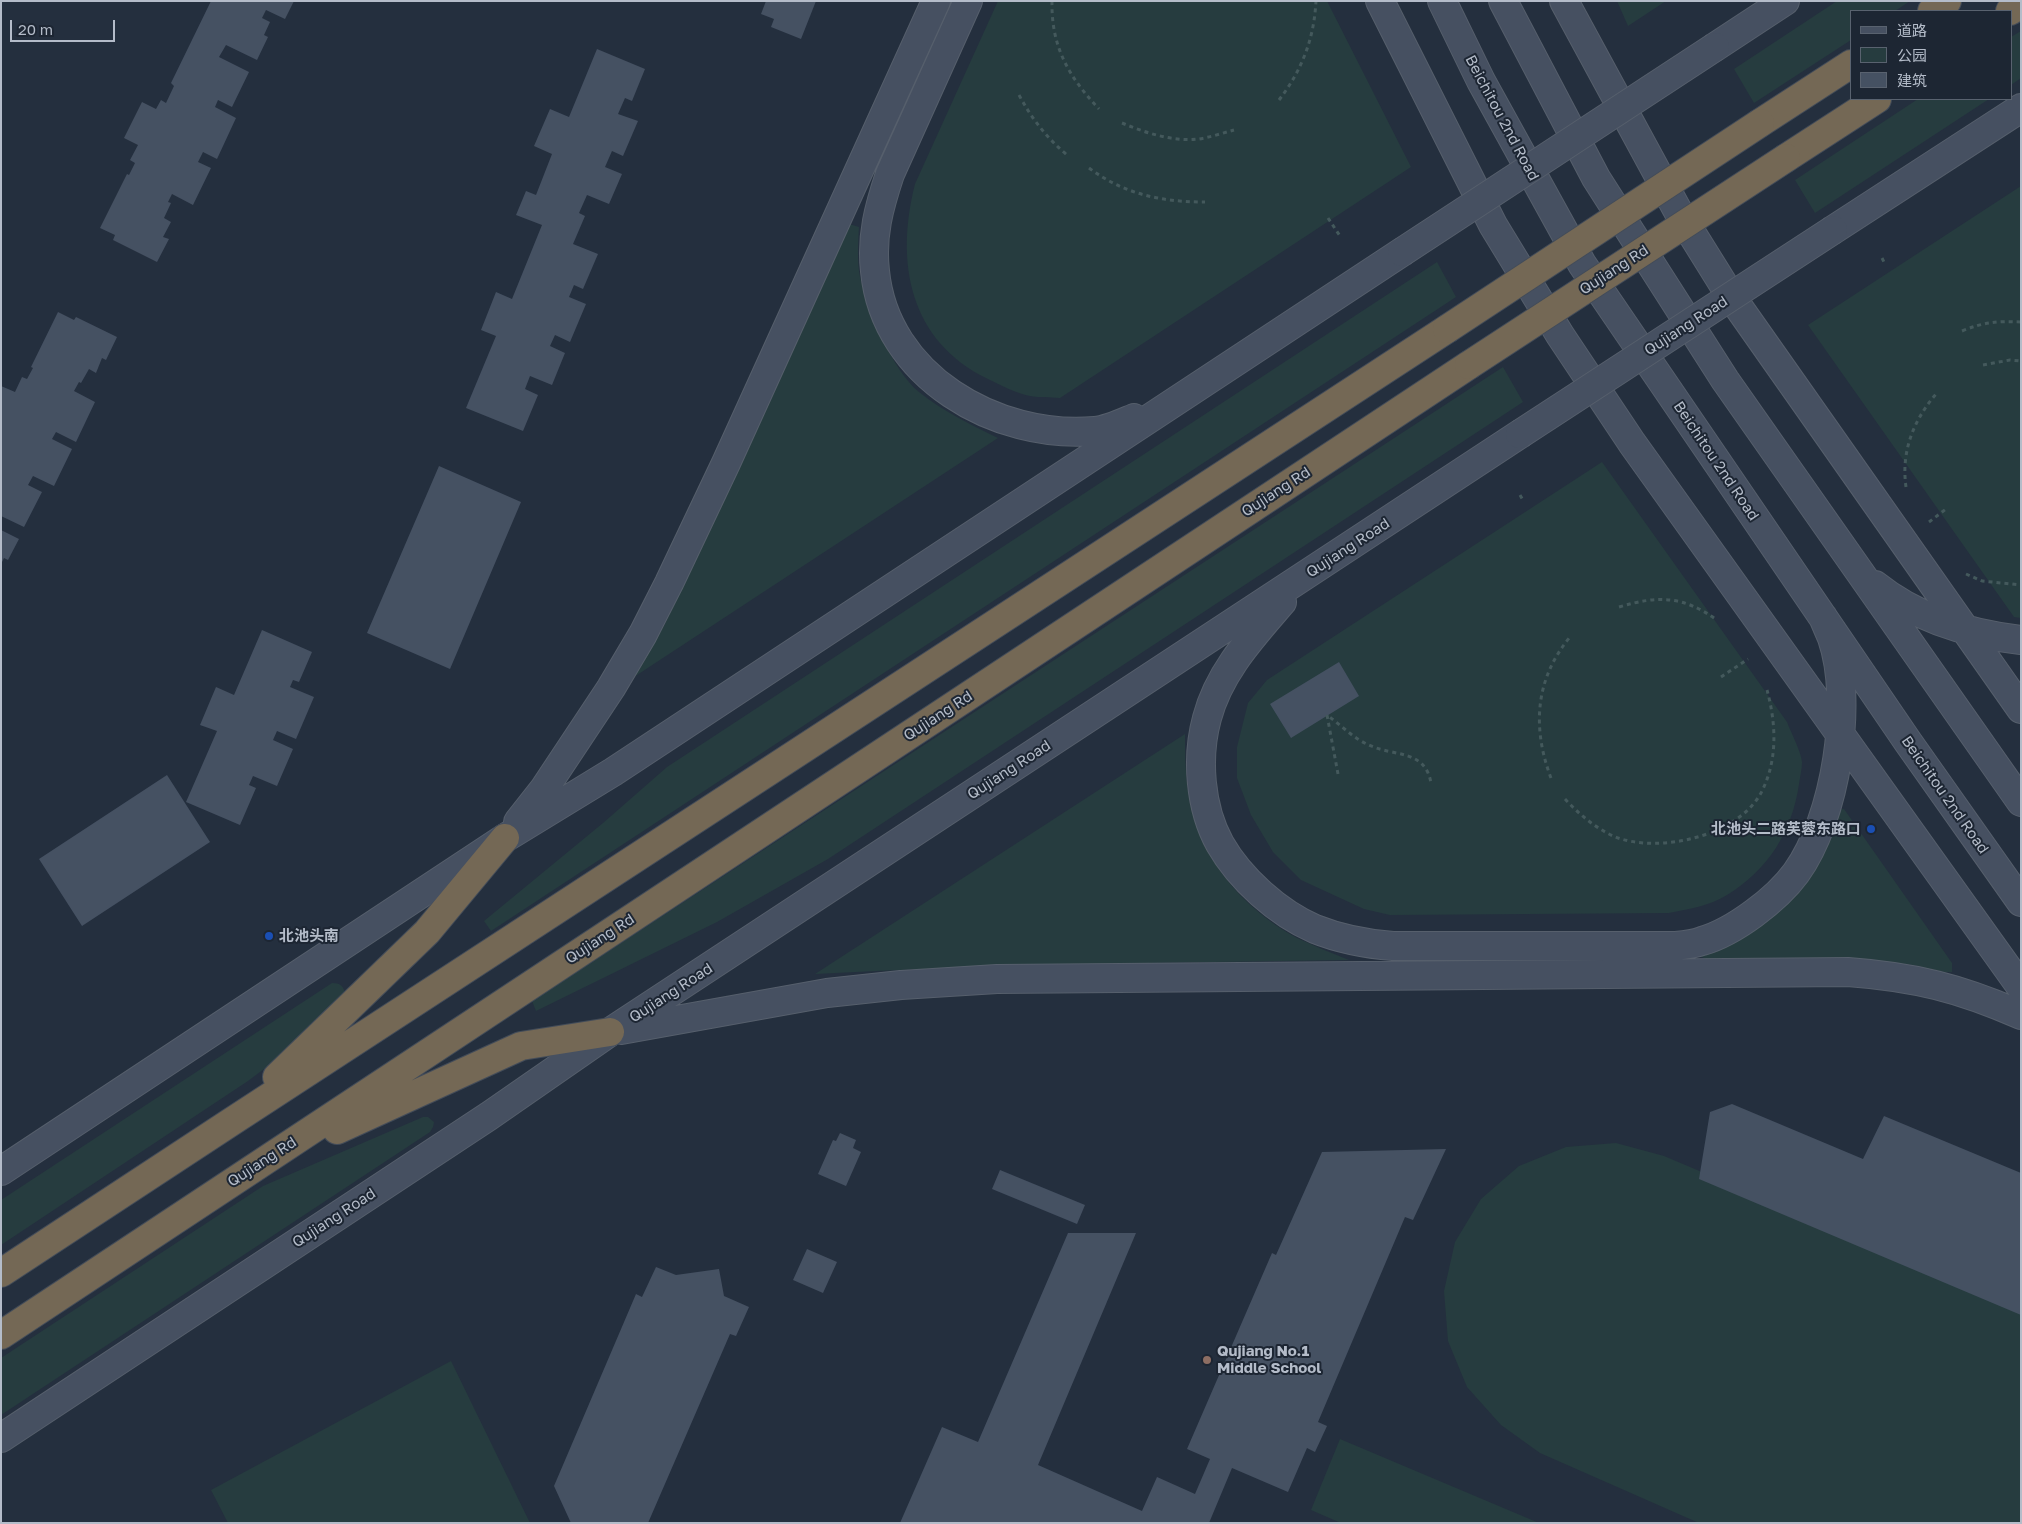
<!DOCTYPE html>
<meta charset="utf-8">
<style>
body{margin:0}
#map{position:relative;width:2022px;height:1524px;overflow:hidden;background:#242f3e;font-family:"Golos Text","Noto Sans SC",sans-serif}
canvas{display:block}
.frame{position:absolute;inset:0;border:2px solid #b4bcc9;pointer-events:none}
.legend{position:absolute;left:1850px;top:10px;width:162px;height:90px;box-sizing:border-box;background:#1d2633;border:1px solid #59626f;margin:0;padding:6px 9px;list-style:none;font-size:15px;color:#b4bcc9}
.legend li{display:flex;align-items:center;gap:10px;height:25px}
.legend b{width:25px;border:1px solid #59626f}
.scale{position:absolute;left:10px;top:20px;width:105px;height:22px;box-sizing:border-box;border:2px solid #b4bcc9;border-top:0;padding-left:6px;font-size:15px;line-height:18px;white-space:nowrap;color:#b4bcc9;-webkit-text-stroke:4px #1d2633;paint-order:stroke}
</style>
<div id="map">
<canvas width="2022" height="1524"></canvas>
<div class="frame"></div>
<ul class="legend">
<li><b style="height:6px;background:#465061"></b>道路</li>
<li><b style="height:14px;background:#263c3f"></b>公园</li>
<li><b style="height:14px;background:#455162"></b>建筑</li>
</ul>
<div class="scale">20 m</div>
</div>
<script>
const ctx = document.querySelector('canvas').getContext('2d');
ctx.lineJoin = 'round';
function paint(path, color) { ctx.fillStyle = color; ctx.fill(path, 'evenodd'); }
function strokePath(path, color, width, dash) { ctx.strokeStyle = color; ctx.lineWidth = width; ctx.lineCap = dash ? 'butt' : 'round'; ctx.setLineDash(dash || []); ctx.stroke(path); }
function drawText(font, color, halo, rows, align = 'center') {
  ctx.font = font + ' "Golos Text","Noto Sans SC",sans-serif'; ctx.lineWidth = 4; ctx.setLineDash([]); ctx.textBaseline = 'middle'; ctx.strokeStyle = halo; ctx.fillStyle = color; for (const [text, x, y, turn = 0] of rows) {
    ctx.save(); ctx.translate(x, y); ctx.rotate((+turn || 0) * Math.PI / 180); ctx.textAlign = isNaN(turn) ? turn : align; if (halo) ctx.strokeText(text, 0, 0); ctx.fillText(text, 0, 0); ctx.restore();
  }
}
paint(new Path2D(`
 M 998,1 L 1327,1 L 1411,167 L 1060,398 C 1050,397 1040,398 1030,396 C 1016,393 1000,385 988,379 C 909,341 895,262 915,184 Z
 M 1617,1 L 1666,1 L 1628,26 Z
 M 1837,1 L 1910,1 L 1895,11 L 1851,11 L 1851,40 L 1754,103 L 1734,69 Z
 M 2021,31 L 2021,78 L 2011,85 L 2011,37 Z
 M 1918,99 L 1989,99 L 1815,213 L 1795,180 Z
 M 2021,186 L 2021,618 L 2014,617 L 1808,325 Z
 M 849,224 L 859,227 C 858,244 857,261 860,277 C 868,310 892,370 919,392 C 943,411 971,425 998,438 L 634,677 L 665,624 Z
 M 1437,262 L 1456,297 L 491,931 L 484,921 L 603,823 L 667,767 Z
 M 1503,367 L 1523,402 L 828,859 L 717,922 L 536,1011 L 532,1001 Z
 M 1602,462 L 1787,722 C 1791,733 1801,751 1802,762 C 1802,769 1800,777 1799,784 C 1792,832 1768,870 1727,895 C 1709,906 1689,909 1669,913 L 1390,915 L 1364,909 L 1301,880 L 1273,852 L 1251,815 L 1237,778 L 1237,747 L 1248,703 L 1267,680 Z
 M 1185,734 C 1185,753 1185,772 1188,791 C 1198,856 1240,907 1297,938 C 1314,946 1332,953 1349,960 C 1171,963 993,964 815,974 Z
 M 1844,809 L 1952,963 L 1952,972 L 1944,972 L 1913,965 L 1889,962 L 1710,961 L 1700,956 L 1703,952 L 1728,944 L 1758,928 L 1780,908 L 1837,810 Z
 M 332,983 C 340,983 344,986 345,994 L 342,1000 L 268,1066 L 248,1081 L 1,1245 L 1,1200 Z
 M 423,1117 L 428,1117 L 434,1122 L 433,1127 L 430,1132 L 1,1415 L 1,1358 L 263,1186 Z
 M 1616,1143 L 1664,1156 L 2021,1307 L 2021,1523 L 1699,1523 L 1540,1453 L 1501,1425 L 1467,1387 L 1448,1341 L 1444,1291 L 1455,1242 L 1481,1199 L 1519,1166 L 1566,1147 Z
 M 451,1361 L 530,1523 L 228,1523 L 211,1490 Z
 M 1340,1439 L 1539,1523 L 1341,1523 L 1311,1510 Z`), '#263c3f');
paint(new Path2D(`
 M 211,1 L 294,1 L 285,19 L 266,10 L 262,18 L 270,22 L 264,35 L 268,37 L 257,60 L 226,45 L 219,57 L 249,72 L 232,107 L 218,100 L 215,107 L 236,118 L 217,159 L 203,152 L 198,162 L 211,168 L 193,205 L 172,194 L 168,202 L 171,203 L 164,218 L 171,222 L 163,237 L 169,239 L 157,262 L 113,240 L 115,235 L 100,228 L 127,174 L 129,175 L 135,163 L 130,160 L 138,145 L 124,138 L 142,102 L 156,109 L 161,100 L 166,103 L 174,86 L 171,83 Z
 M 766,1 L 816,1 L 801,39 L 771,27 L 774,19 L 761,14 Z
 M 597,49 L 645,69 L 632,101 L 625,98 L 618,114 L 638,121 L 623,156 L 612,151 L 605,167 L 622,174 L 609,204 L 587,195 L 579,213 L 585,216 L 573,244 L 598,254 L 583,289 L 574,285 L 569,297 L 586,304 L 570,342 L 555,335 L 550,346 L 565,353 L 552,385 L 530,376 L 525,389 L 538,395 L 523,431 L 466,408 L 496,336 L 481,330 L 496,292 L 512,299 L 542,225 L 516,215 L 526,191 L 536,195 L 552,154 L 534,146 L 550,109 L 569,117 Z
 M 58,312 L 74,320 L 76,317 L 117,337 L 106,360 L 102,358 L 96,373 L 89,369 L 81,383 L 79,382 L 74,391 L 95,402 L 76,442 L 56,432 L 52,439 L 72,449 L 54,486 L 33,476 L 28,485 L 42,492 L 24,527 L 1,516 L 1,386 L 15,392 L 22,377 L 27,379 L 33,368 L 31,367 Z
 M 439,466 L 521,502 L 450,669 L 367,633 Z
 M 1,530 L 19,539 L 8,560 L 4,558 L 1,564 Z
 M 262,630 L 312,652 L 299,682 L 293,680 L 290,687 L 314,697 L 296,739 L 277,731 L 273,740 L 293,749 L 277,786 L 253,776 L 249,785 L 256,788 L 240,825 L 186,802 L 217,731 L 200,725 L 216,687 L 234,695 Z
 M 1339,662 L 1359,696 L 1291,738 L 1270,704 Z
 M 167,775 L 210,842 L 82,926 L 39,859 Z
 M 1732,1104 L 1863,1159 L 1884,1116 L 2021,1173 L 2021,1315 L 1699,1179 L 1710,1112 Z
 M 840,1133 L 856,1140 L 853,1148 L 861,1152 L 846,1186 L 818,1174 L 833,1140 L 836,1141 Z
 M 1446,1149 L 1413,1220 L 1405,1217 L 1318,1422 L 1327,1426 L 1315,1452 L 1307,1448 L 1288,1492 L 1232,1468 L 1209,1523 L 900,1523 L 942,1427 L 978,1442 L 1068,1233 L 1136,1233 L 1038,1465 L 1142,1511 L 1157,1477 L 1195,1494 L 1210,1459 L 1187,1449 L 1272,1253 L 1276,1255 L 1322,1152 Z
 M 1000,1170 L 1085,1205 L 1077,1224 L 992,1189 Z
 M 807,1249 L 837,1262 L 823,1293 L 793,1280 Z
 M 656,1267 L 676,1275 L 719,1269 L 724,1296 L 749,1307 L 736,1336 L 730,1334 L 648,1523 L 571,1523 L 554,1486 L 636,1294 L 642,1297 Z`), '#455162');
const secondary = new Path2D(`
 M 968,1 L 890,174 C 879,207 871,236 875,271 C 885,376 996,440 1095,431 C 1107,430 1122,423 1134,418
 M 1380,1 L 1493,225 L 1560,335 L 1632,443 L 2021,987
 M 1442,1 L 1481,81 L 1582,264 L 1908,742 L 2021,902
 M 1503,1 L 1596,178 L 1725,380 L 2021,802
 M 1564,1 L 1679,213 L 1730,295 L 2021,709
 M 1715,47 L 1785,1
 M 1833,230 L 2021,108
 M 1875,585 C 1916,618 1969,634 2021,640
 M 1282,602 C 1252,637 1219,672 1207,718 C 1196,758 1200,808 1220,844 C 1240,879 1278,913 1315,929 C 1340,939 1366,944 1393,946 L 1676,946 C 1685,945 1694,944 1702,941 C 1734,932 1777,899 1796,873 C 1836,818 1854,702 1832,638 C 1829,631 1826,624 1823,617
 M 518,822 L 544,789 L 611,688 L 643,634 L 669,583 L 726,463 L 936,1
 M 621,1030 L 827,993 L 901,985 L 997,979 L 1848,972 C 1915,977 1959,988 2021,1015
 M 1,1171 L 505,838 L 613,772 L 1402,252
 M 1,1438 L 489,1116 L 610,1032 L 1520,434`);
const highway = new Path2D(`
 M 1932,11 L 1947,1
 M 2010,11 L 2021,4
 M 1760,123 L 1851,64
 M 1786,158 L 1877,99
 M 277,1077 L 427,932 L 505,838
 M 337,1130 L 521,1046 L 610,1032
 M 1,1273 L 231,1122 L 1447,329
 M 1,1335 L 1469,365`);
strokePath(secondary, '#565f6c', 30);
strokePath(highway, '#434c59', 30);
strokePath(new Path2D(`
 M 1052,1 C 1051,47 1069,77 1099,109
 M 1019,95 C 1032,119 1046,137 1067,155
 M 1279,100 C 1302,70 1314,39 1316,1
 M 1122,123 C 1146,133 1173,142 1199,139 C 1211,137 1223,133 1234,130
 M 1089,168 C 1124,194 1161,202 1205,202
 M 1328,218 L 1340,236
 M 1882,258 L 1884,262
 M 1962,331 C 1984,322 1997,321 2021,322
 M 1983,365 L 2010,360 L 2021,361
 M 1906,487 C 1901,452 1913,421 1936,394
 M 1520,495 L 1524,502
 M 1929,522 L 1946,509
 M 1966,574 L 1982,581 L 2021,585
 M 1619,607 C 1659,595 1683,596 1717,620
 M 1721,677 L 1748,659
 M 1338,774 L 1327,715 C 1341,725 1354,739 1369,745 C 1394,757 1425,749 1431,783
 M 1551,778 C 1532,728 1535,679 1570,637
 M 1565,799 C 1579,814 1594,827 1613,836 C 1657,855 1740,836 1762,791 C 1778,759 1776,723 1767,690`), '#44595c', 3, [4, 4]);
strokePath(secondary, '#465061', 28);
strokePath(highway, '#746855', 28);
const secondaryBridge = new Path2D(`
 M 1402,252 L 1715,47
 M 1520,434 L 1833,230`);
const highwayBridge = new Path2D(`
 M 1447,329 L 1760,123
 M 1469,365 L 1786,158`);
strokePath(secondaryBridge, '#565f6c', 30, []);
strokePath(highwayBridge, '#434c59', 30, []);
strokePath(secondaryBridge, '#465061', 28);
strokePath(highwayBridge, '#746855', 28);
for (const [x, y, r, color] of [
 [1871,829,5,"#1a4fb4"],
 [269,936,5,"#1a4fb4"],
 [1207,1360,5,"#8d6e63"]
]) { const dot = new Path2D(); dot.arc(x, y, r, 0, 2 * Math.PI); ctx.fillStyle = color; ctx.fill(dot); strokePath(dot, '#1d2633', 2); }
drawText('15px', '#b4bcc9', '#1d2633', [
 ["Beichitou 2nd Road",1502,118,62],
 ["Qujiang Rd",1614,270,-33],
 ["Qujiang Road",1686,326,-33],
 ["Beichitou 2nd Road",1716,461,56],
 ["Qujiang Rd",1276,492,-33],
 ["Qujiang Road",1348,548,-33],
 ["Qujiang Rd",938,716,-33],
 ["Qujiang Road",1009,770,-33],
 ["Beichitou 2nd Road",1945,795,55],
 ["Qujiang Rd",600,939,-33],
 ["Qujiang Road",671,993,-33],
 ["Qujiang Rd",262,1162,-33],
 ["Qujiang Road",334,1218,-33]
]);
drawText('bold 15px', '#b4bcc9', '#1d2633', [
 ["北池头二路芙蓉东路口",1861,829,"right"],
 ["北池头南",279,936],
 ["Qujiang No.1",1217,1351],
 ["Middle School",1217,1368]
], 'left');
</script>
